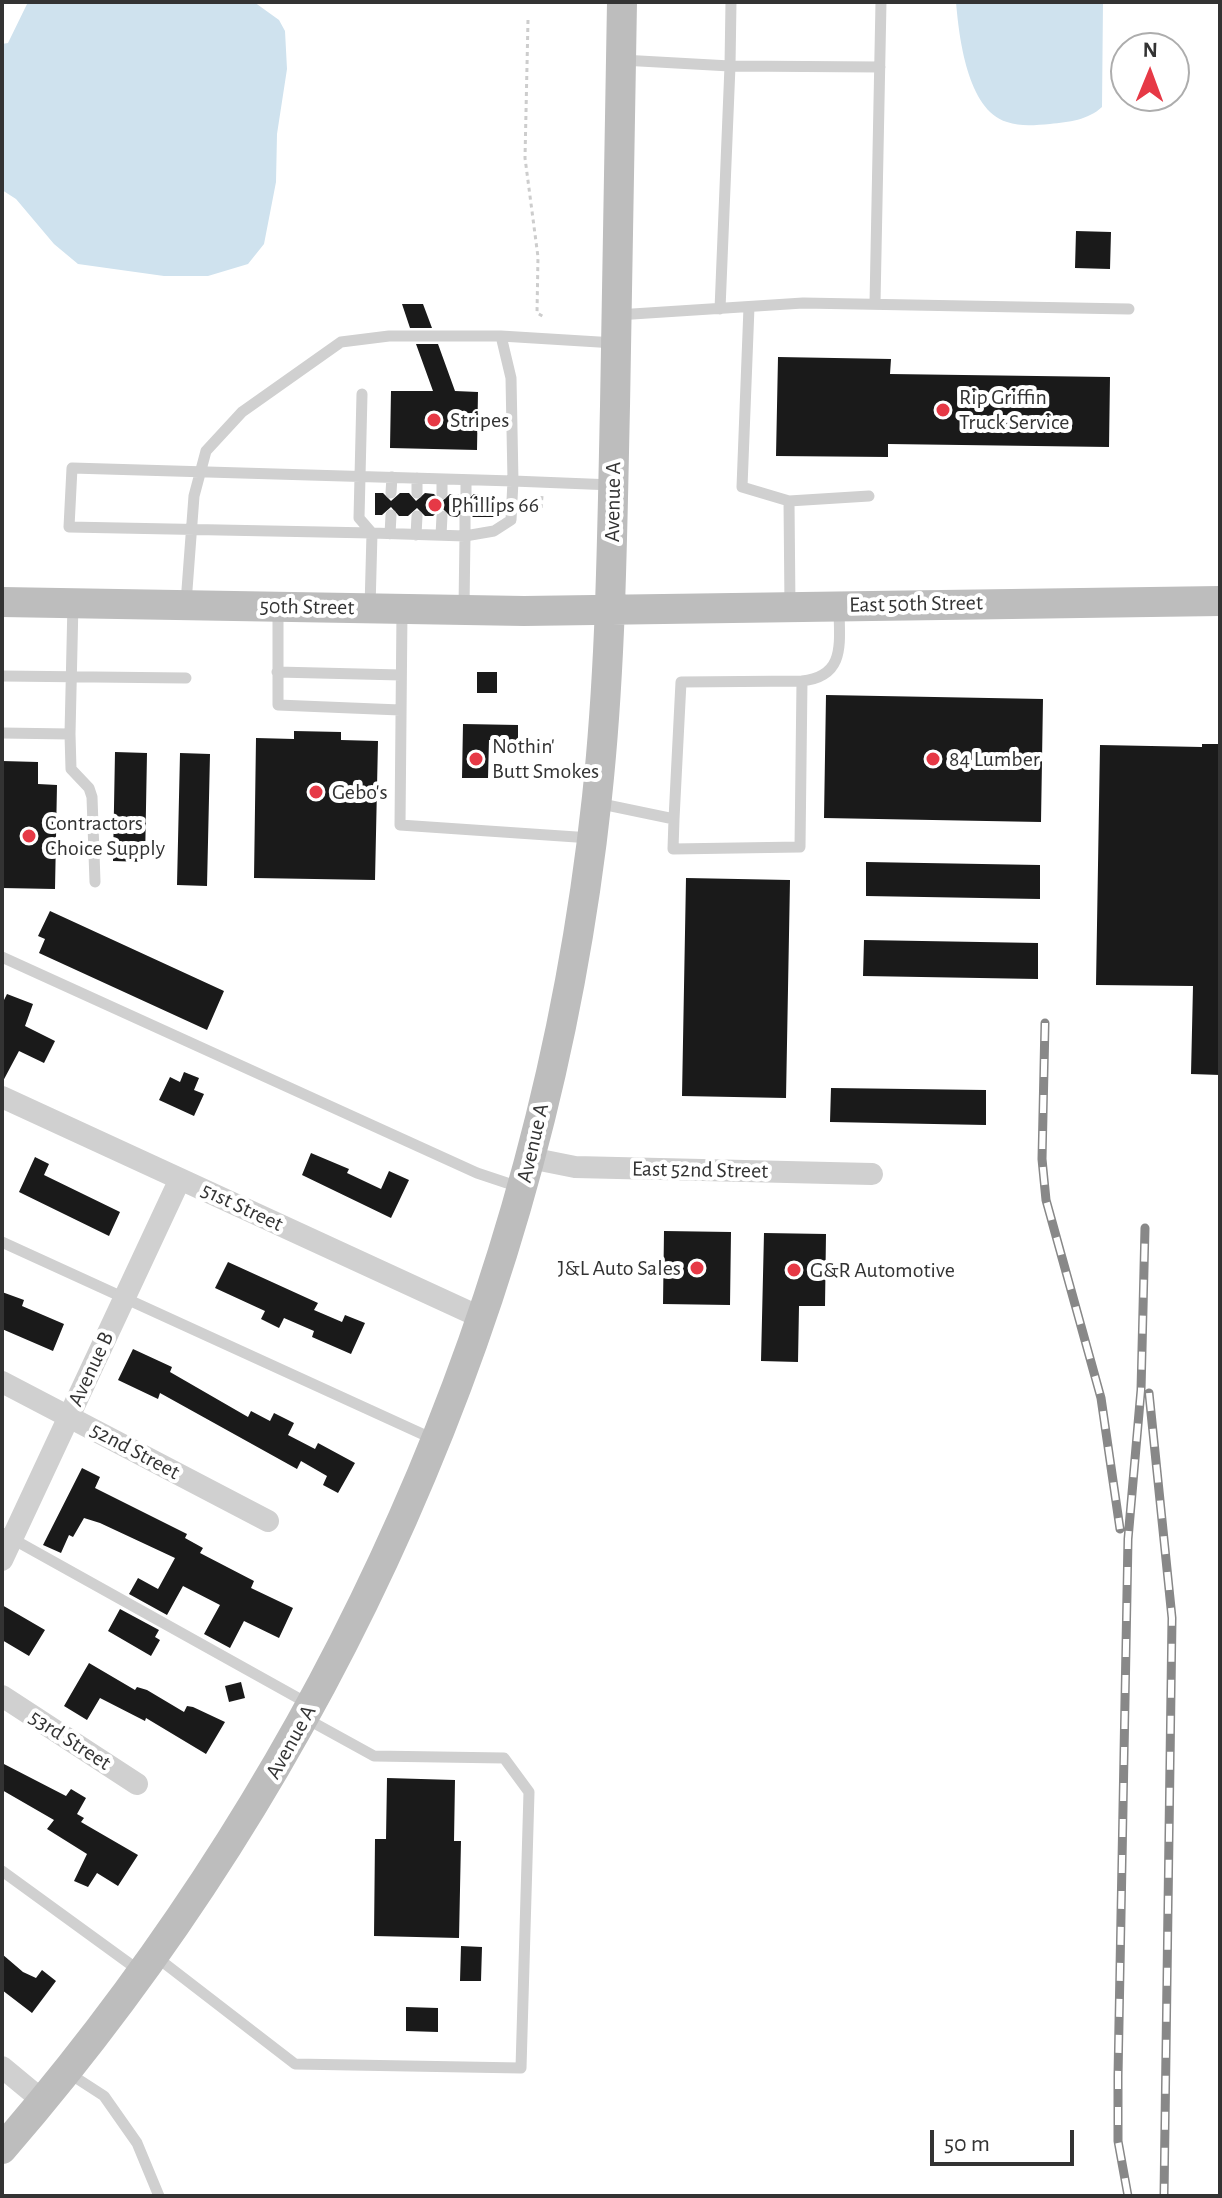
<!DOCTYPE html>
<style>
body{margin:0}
#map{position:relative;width:1222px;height:2198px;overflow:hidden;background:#fff;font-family:"Alegreya Sans",sans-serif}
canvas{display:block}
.frame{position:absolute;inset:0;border:4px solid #333;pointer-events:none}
.north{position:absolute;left:1110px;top:32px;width:80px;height:80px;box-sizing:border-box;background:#fff;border:2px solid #adadad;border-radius:50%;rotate:1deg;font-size:22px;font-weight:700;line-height:32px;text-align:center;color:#333}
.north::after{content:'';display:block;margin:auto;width:28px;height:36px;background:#e63946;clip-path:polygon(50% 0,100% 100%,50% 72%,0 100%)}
.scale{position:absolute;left:930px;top:2130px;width:144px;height:36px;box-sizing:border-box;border:4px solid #333;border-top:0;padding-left:10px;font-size:24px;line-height:28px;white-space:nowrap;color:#333;-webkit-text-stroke:6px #fff;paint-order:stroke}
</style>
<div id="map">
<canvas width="1222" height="2198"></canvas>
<div class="frame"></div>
<div class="north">N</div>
<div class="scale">50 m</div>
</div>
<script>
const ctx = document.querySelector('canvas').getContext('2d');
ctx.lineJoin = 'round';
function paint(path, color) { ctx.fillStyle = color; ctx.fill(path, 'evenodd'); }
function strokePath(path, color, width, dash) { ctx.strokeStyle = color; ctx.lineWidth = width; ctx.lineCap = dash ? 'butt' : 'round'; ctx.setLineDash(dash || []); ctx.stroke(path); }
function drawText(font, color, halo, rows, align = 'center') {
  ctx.font = font + ' "Alegreya Sans",sans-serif'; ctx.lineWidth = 8; ctx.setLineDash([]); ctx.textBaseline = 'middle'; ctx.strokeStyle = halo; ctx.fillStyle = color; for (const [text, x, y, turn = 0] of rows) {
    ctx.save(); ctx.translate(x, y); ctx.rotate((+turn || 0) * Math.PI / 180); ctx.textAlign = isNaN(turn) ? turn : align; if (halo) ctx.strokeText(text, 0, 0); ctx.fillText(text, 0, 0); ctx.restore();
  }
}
paint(new Path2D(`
 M 28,2 L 254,2 L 279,20 L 285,31 L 287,69 L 277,134 L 276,182 L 264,244 L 248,264 L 208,276 L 164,276 L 78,264 L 54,244 L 16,199 L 2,190 L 2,44 L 8,43 Z
 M 956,2 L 1103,2 L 1102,107 C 1088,120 1069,122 1050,124 C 1036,125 1021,127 1007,122 C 967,110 959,36 956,2 Z`), '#cfe2ee');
paint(new Path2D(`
 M 1076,231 L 1111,232 L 1110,269 L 1075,268 Z
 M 402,304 L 423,304 L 432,328 L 410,328 Z
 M 416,344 L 438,344 L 455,391 L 478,392 L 477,450 L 390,448 L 391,391 L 433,391 Z
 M 778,357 L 891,359 L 890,374 L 1110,377 L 1109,447 L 888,444 L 888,457 L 776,456 Z
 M 375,493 L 383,493 L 391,501 L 400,493 L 409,493 L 416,501 L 425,493 L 434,494 L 441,502 L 450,494 L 458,494 L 465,502 L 474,494 L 495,495 L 495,517 L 473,517 L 466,509 L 457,517 L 450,516 L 442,508 L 433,516 L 425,516 L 417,508 L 408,516 L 399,516 L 391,507 L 382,515 L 375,515 Z
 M 477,672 L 497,672 L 497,693 L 477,693 Z
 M 826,695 L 1043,699 L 1041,822 L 824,818 Z
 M 463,724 L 518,725 L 518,740 L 489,740 L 488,778 L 462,778 Z
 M 294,731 L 341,732 L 341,740 L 378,741 L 375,880 L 254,878 L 256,738 L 294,739 Z
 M 1202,744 L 1220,744 L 1220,1075 L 1191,1074 L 1193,986 L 1096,985 L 1100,745 L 1202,747 Z
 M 115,752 L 147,753 L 145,862 L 113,861 Z
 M 180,753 L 210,754 L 207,886 L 177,885 Z
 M 2,761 L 38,762 L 38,784 L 57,785 L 55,889 L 2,888 Z
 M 866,862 L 1040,865 L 1040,899 L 866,896 Z
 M 686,878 L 790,880 L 786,1098 L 682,1096 Z
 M 50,911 L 224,991 L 207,1030 L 39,953 L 45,939 L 38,936 Z
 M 864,940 L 1038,943 L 1038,979 L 863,976 Z
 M 7,994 L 33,1004 L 25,1026 L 55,1041 L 44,1063 L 19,1051 L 2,1083 L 2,1004 Z
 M 184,1072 L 199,1078 L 194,1090 L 204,1094 L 194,1116 L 159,1100 L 170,1077 L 180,1082 Z
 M 831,1088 L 986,1090 L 986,1125 L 830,1122 Z
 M 311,1153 L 349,1169 L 347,1173 L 381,1189 L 389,1171 L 409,1180 L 391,1218 L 302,1175 Z
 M 35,1157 L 49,1164 L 44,1175 L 120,1212 L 109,1236 L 19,1192 Z
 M 664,1231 L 731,1232 L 730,1305 L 663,1304 Z
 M 764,1233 L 826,1234 L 825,1306 L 799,1306 L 798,1362 L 761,1361 Z
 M 228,1262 L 318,1303 L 314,1310 L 342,1322 L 345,1315 L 365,1323 L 351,1354 L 312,1337 L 314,1331 L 284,1318 L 279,1328 L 261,1319 L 265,1311 L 215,1288 Z
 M 2,1292 L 24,1300 L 22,1306 L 64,1324 L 53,1351 L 2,1329 Z
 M 133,1349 L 172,1367 L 170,1372 L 248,1417 L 251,1411 L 270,1421 L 274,1413 L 294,1423 L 288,1435 L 315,1449 L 318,1443 L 355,1463 L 338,1493 L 323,1485 L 327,1476 L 301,1461 L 297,1469 L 160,1393 L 158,1399 L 118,1380 Z
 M 82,1468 L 100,1477 L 95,1488 L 187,1534 L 185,1538 L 203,1548 L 200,1553 L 254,1581 L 251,1588 L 293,1608 L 279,1638 L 244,1621 L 230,1648 L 204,1634 L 220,1605 L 183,1586 L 167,1615 L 129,1594 L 138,1578 L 158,1589 L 175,1558 L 100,1523 L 84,1518 L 73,1537 L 69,1535 L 61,1553 L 43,1545 Z
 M 2,1605 L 45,1630 L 29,1656 L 2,1640 Z
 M 120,1609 L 159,1630 L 155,1637 L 160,1640 L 151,1656 L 108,1631 Z
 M 89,1663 L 135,1690 L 137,1687 L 147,1690 L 184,1712 L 187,1706 L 193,1707 L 225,1722 L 206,1754 L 146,1718 L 145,1721 L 100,1698 L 87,1720 L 64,1706 Z
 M 241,1682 L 245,1698 L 229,1702 L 225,1686 Z
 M 2,1763 L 66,1796 L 71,1789 L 86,1798 L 77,1814 L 84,1818 L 81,1822 L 138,1855 L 118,1886 L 97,1873 L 88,1887 L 74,1881 L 87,1854 L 47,1829 L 54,1820 L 2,1790 Z
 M 387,1778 L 455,1780 L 454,1841 L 461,1841 L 459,1938 L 374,1936 L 375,1839 L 386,1839 Z
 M 461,1946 L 482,1947 L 481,1981 L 460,1981 Z
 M 2,1954 L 23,1972 L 36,1978 L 42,1970 L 56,1981 L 32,2013 L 2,1990 Z
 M 406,2007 L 438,2008 L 438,2032 L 406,2031 Z`), '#1a1a1a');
strokePath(new Path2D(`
 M 528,20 L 525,158 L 538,257 L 537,313 L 544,317
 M 541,508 L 542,496`), '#cdcdcd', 3, [4, 4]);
strokePath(new Path2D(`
 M 731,2 L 730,66 L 880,67
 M 622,60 L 730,66 L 720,309
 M 875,303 L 881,2
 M 749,307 L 742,487 L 789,501 L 790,607
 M 617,315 L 803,303 L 1129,309
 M 362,394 L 359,518 L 372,533
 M 391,493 L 392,477
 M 417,493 L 417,478
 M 442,494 L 442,479
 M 466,494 L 466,480
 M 789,501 L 869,496
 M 465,517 L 465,536 L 494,531 L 511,520 L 513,481 L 613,485
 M 372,533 L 69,527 L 72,468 L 513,481 L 511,378 L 501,336
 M 390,534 L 391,515
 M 416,535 L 417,516
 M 441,535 L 442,516
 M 186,603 L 194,496 L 206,451 L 242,412 L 341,342 L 389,336 L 501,336 L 615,343
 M 278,607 L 278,705 L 400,710
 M 370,608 L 372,533 L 465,536 L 464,607
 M 402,611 L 400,825 L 591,838
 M 277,672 L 401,675
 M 2,676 L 186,678
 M 802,681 C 847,676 839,642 839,606
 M 2,733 L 70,734 L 73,603
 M 70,734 L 71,769 L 89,788 L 92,797 L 95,882
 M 597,803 L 674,819 L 673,849 L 800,847 L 802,681 L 681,682 L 674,819
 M 2,957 L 477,1173 L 519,1187
 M 2,1242 L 431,1438
 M 2,1533 L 307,1703
 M 2,1871 L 141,1972
 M 155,1956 L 295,2064 L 521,2068 L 529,1792 L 504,1758 L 374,1756 L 305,1718
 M 67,2072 L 104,2096 L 137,2143 L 159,2196`), '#d0d0d0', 11);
strokePath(new Path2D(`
 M 2,1097 L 482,1318
 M 530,1158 L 575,1167 L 872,1174
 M 2,1382 L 268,1521
 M 2,1560 L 180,1179
 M 2,1696 L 137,1784
 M 2,2067 L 43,2101`), '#d0d0d0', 22);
strokePath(new Path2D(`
 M 2,602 L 524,611 L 1220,601
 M 2,2149 C 331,1768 543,1299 597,797 C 611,667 612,537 615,406 C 617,271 620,137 622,2`), '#bdbdbd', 30);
const rail = new Path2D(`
 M 1045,1023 L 1042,1159 L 1046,1200 L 1101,1398 L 1120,1529
 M 1149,1393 L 1172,1618 L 1164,2196
 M 1128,2196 L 1118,2141 L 1118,2076 L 1128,1539 L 1141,1390 L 1145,1228`);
strokePath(rail, '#888', 9);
strokePath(rail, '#fff', 6, [18]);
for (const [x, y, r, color] of [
 [943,410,8,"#e63946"],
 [434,420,8,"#e63946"],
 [435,505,8,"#e63946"],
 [476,759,8,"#e63946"],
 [933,759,8,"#e63946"],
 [316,792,8,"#e63946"],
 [29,836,8,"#e63946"],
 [697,1268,8,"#e63946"],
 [794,1270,8,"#e63946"]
]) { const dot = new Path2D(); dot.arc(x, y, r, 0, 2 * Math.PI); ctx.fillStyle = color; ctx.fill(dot); strokePath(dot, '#fff', 3); }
drawText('22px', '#333', '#fff', [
 ["Rip Griffin",959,397],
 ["Truck Service",959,422],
 ["Stripes",450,420],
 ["Phillips 66",451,505],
 ["Nothin'",492,746],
 ["Butt Smokes",492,771],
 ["84 Lumber",949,759],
 ["Gebo's",332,792],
 ["Contractors",45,823],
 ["Choice Supply",45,848],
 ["J&L Auto Sales",681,1268,"right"],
 ["G&R Automotive",810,1270]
], 'left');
drawText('22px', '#333', '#fff', [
 ["Avenue A",613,502,-89],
 ["East 50th Street",916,604,-1],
 ["50th Street",307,607,1],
 ["Avenue A",533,1143,-77],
 ["East 52nd Street",700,1170,1],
 ["51st Street",242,1207,25],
 ["Avenue B",91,1369,-65],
 ["52nd Street",135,1451,28],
 ["53rd Street",70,1740,33],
 ["Avenue A",291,1742,-61]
]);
</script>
